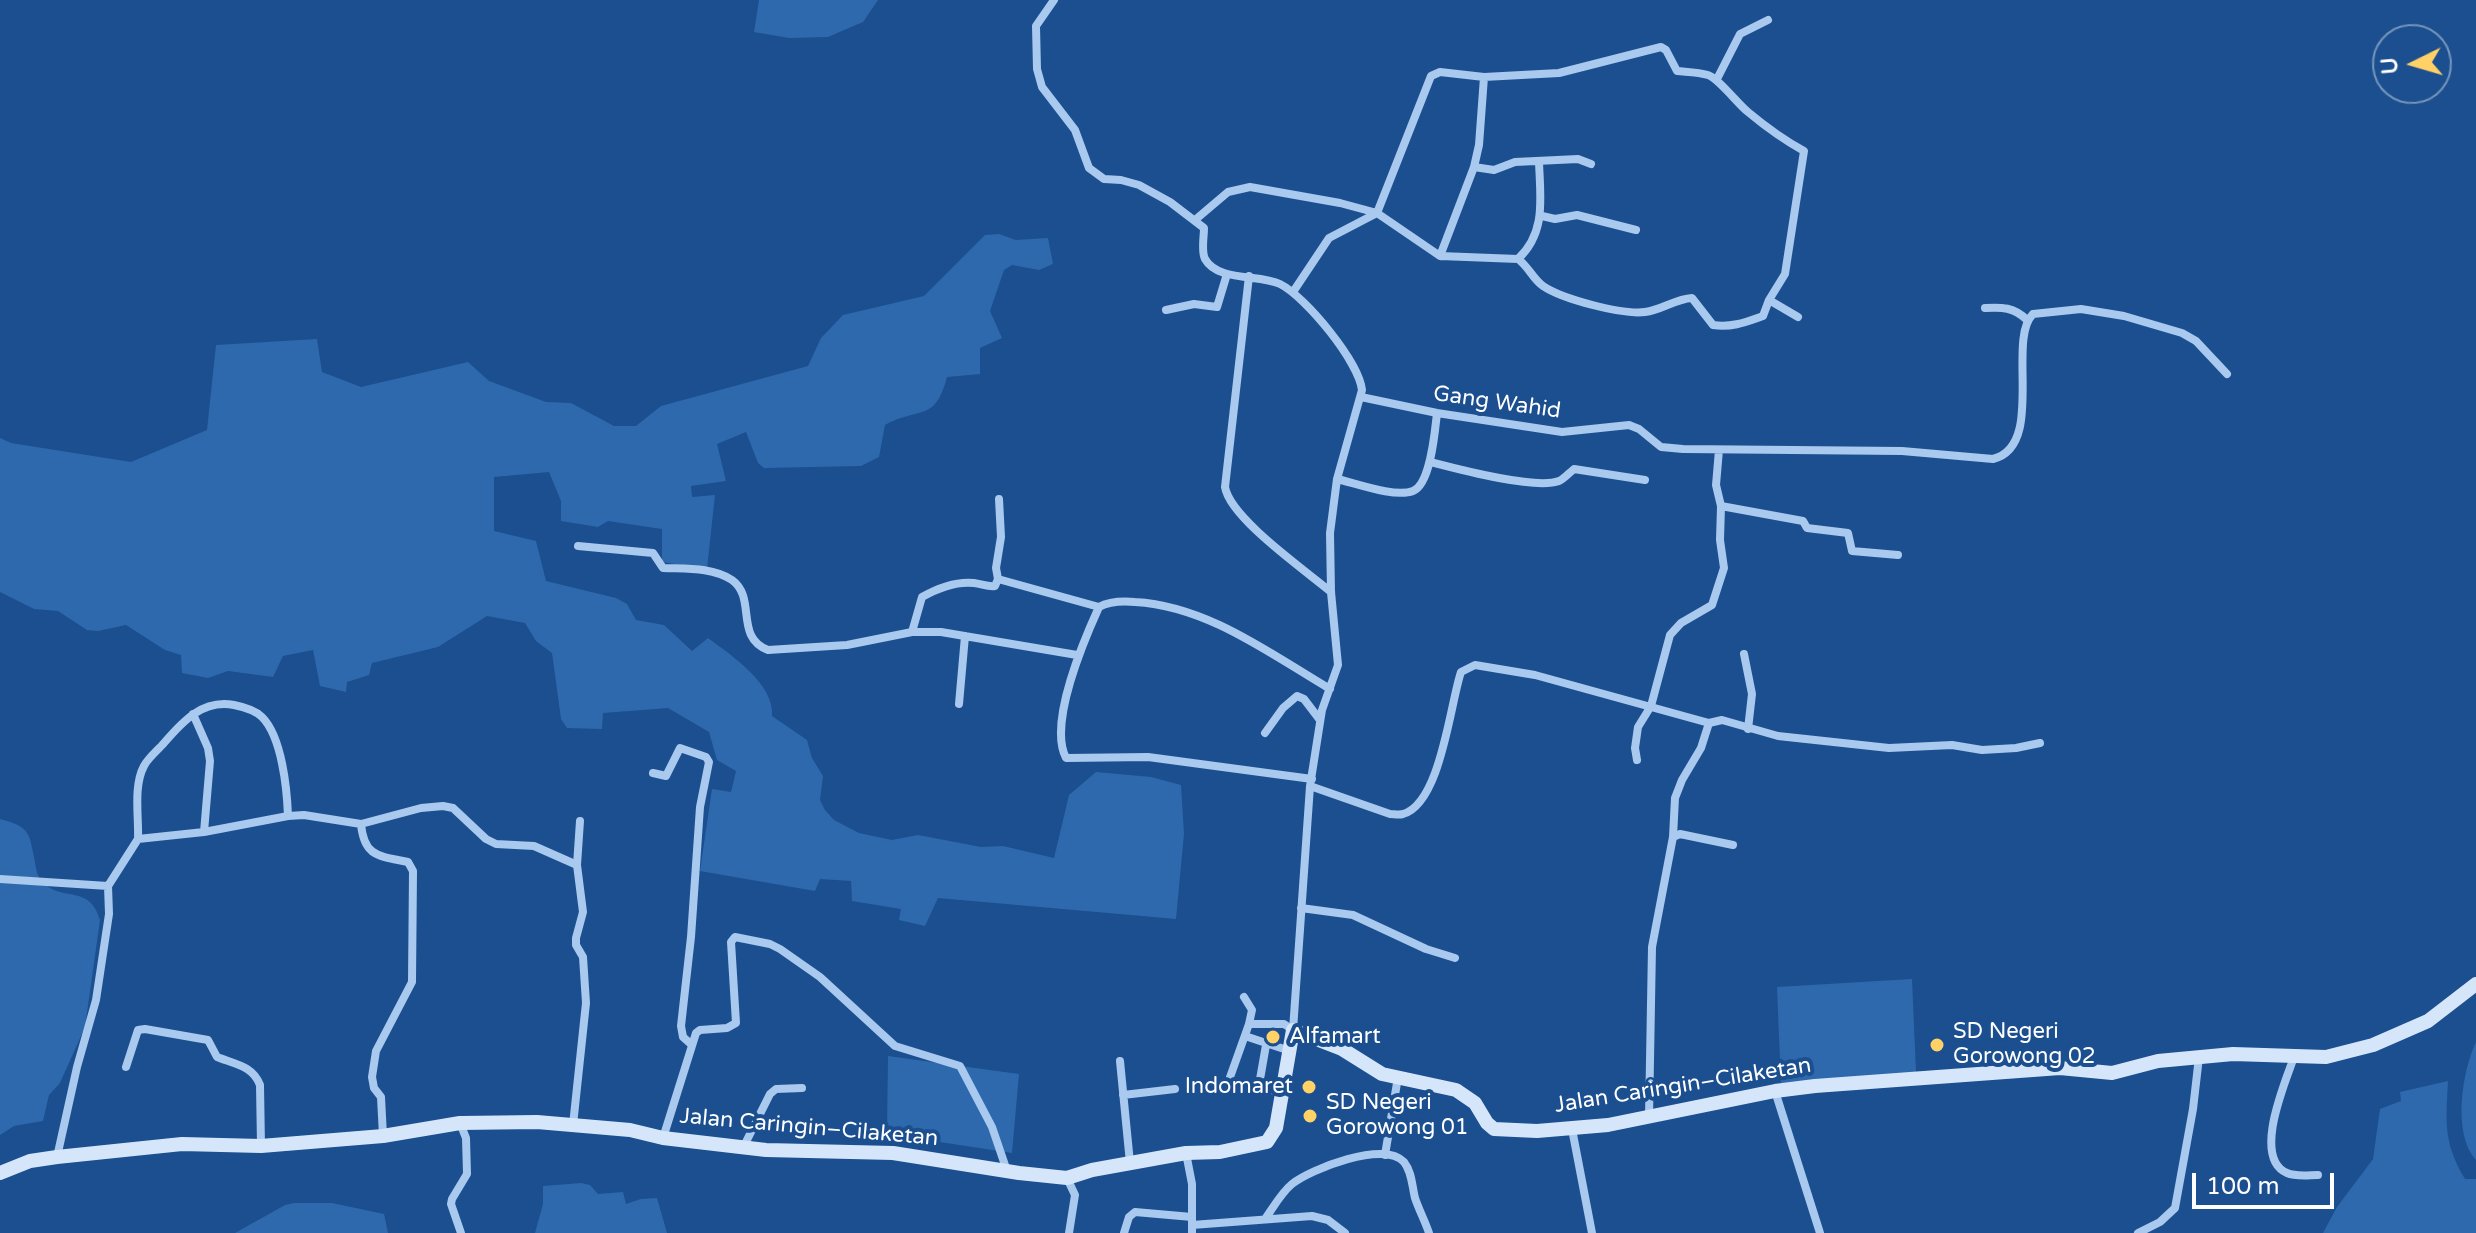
<!DOCTYPE html>
<meta charset="utf-8">
<style>
body{margin:0}
#map{position:relative;width:2476px;height:1233px;overflow:hidden;background:#1b4f8f;font-family:"Varela Round",sans-serif}
canvas{display:block}
.north{position:absolute;left:2372px;top:24px;width:80px;height:80px;box-sizing:border-box;background:#1b4f8f;border:2px solid #7695bc;border-radius:50%;rotate:265deg;font-size:22px;font-weight:700;line-height:32px;text-align:center;color:#fff}
.north::after{content:'';display:block;margin:auto;width:28px;height:36px;background:#ffd166;clip-path:polygon(50% 0,100% 100%,50% 72%,0 100%)}
.scale{position:absolute;left:2192px;top:1173px;width:142px;height:36px;box-sizing:border-box;border:4px solid #fff;border-top:0;padding-left:10px;font-size:24px;line-height:28px;white-space:nowrap;color:#fff;-webkit-text-stroke:6px #1b4f8f;paint-order:stroke}
</style>
<div id="map">
<canvas width="2476" height="1233"></canvas>
<div class="north">U</div>
<div class="scale">100 m</div>
</div>
<script>
const ctx = document.querySelector('canvas').getContext('2d');
ctx.lineJoin = 'round';
function paint(path, color) { ctx.fillStyle = color; ctx.fill(path, 'evenodd'); }
function strokePath(path, color, width, dash) { ctx.strokeStyle = color; ctx.lineWidth = width; ctx.lineCap = dash ? 'butt' : 'round'; ctx.setLineDash(dash || []); ctx.stroke(path); }
function drawText(font, color, halo, rows, align = 'center') {
  ctx.font = font + ' "Varela Round",sans-serif'; ctx.lineWidth = 8; ctx.setLineDash([]); ctx.textBaseline = 'middle'; ctx.strokeStyle = halo; ctx.fillStyle = color; for (const [text, x, y, turn = 0] of rows) {
    ctx.save(); ctx.translate(x, y); ctx.rotate((+turn || 0) * Math.PI / 180); ctx.textAlign = isNaN(turn) ? turn : align; if (halo) ctx.strokeText(text, 0, 0); ctx.fillText(text, 0, 0); ctx.restore();
  }
}
paint(new Path2D(`
 M 759,0 L 878,0 L 863,22 L 828,37 L 789,38 L 754,32 Z
 M 999,234 L 1016,240 L 1048,238 L 1053,264 L 1039,270 L 1012,265 L 1004,270 L 990,311 L 1002,338 L 980,348 L 980,374 L 947,377 C 935,423 920,406 885,425 L 879,457 L 861,466 L 764,468 L 758,463 L 746,432 L 717,444 L 726,481 L 691,486 L 692,497 L 715,495 L 707,569 L 662,562 L 662,529 L 608,521 L 598,527 L 561,521 L 561,501 L 549,472 L 494,477 L 494,531 L 536,541 L 546,581 L 616,598 L 627,604 L 636,620 L 664,625 L 692,651 L 708,638 C 731,655 775,684 772,716 L 807,740 L 812,758 L 823,776 L 820,800 L 825,810 L 834,820 L 859,833 L 892,840 L 918,835 L 981,847 L 1003,846 L 1054,858 L 1069,795 L 1096,772 L 1151,777 L 1181,785 L 1184,834 L 1176,919 L 938,898 L 925,926 L 899,920 L 901,909 L 852,901 L 851,881 L 820,879 L 815,891 L 700,871 L 712,789 L 731,792 L 736,771 L 717,760 L 709,732 L 668,708 L 603,713 L 602,729 L 567,728 L 561,719 L 552,653 L 536,641 L 525,623 L 487,616 L 438,647 L 372,663 L 369,675 L 347,682 L 346,692 L 320,686 L 313,650 L 283,656 L 273,677 L 228,671 L 208,678 L 182,673 L 181,655 L 165,650 L 126,625 L 98,631 L 87,630 L 58,611 L 34,609 L 0,592 L 0,438 L 11,443 L 131,462 L 207,430 L 216,345 L 317,339 L 322,372 L 361,387 L 468,362 L 489,381 L 546,402 L 571,403 L 614,426 L 636,426 L 661,406 L 808,366 L 821,338 L 843,315 L 924,296 L 985,235 Z
 M 0,819 C 31,827 29,833 35,862 C 36,868 37,876 41,880 C 60,904 89,882 100,920 L 85,1027 L 60,1083 L 49,1095 L 43,1121 L 14,1126 L 0,1135 Z
 M 1912,979 L 1916,1072 L 1781,1085 L 1777,987 Z
 M 2476,1042 L 2476,1160 C 2452,1134 2462,1071 2476,1042 Z
 M 888,1056 L 1019,1074 L 1012,1153 L 887,1134 Z
 M 2448,1081 C 2446,1122 2443,1142 2465,1179 L 2476,1179 L 2476,1233 L 2323,1233 L 2337,1207 L 2373,1159 L 2380,1109 L 2401,1101 L 2400,1092 Z
 M 581,1183 L 590,1185 L 598,1194 L 623,1192 L 626,1204 L 641,1199 L 657,1198 L 667,1233 L 535,1233 L 543,1204 L 543,1186 Z
 M 294,1203 L 332,1203 L 384,1214 L 388,1233 L 235,1233 L 285,1205 Z`), '#2e69ad');
strokePath(new Path2D(`
 M 1054,0 L 1036,26 L 1037,69 L 1042,87 L 1075,130 L 1089,168 L 1104,179 L 1121,180 L 1139,185 L 1170,202 L 1204,228 C 1204,237 1201,251 1205,259 C 1218,282 1259,274 1280,284 C 1306,297 1359,362 1362,390 L 1337,479 L 1330,533 L 1331,592 L 1338,665 L 1322,710 L 1310,786 L 1293,1030 L 1284,1024 L 1249,1024 L 1229,1080
 M 1717,79 L 1740,34 L 1768,20
 M 1474,167 L 1494,170 L 1515,162 L 1578,159 L 1591,164
 M 1542,216 L 1555,219 L 1577,215 L 1636,230
 M 1195,220 L 1228,192 L 1250,187 L 1340,203 L 1377,213 L 1440,256 L 1518,259 C 1528,266 1533,279 1543,286 C 1562,299 1622,315 1645,312 C 1662,310 1675,299 1692,298 L 1713,325 C 1731,328 1746,322 1763,316 L 1769,300 L 1798,317
 M 1440,256 L 1474,167 L 1479,145 L 1484,77
 M 1518,259 C 1547,232 1540,197 1539,161
 M 1249,276 L 1225,487 C 1230,518 1305,570 1331,592
 M 1293,292 L 1329,238 L 1377,213 L 1431,76 L 1440,72 L 1484,77 L 1559,73 L 1661,47 L 1666,50 L 1677,71 C 1686,72 1698,72 1708,75 C 1718,78 1738,104 1748,112 C 1766,127 1784,140 1804,151 L 1785,274 L 1769,300
 M 1985,308 C 2002,307 2014,307 2027,320
 M 1166,310 L 1194,304 L 1217,307 L 1227,274
 M 1361,397 L 1437,413 L 1562,432 L 1629,425 L 1639,429 L 1661,447 L 1683,449 L 1902,451 L 1993,459 C 2046,446 2006,340 2033,314 L 2081,309 L 2124,316 L 2182,333 L 2196,341 L 2227,374
 M 1430,462 C 1457,469 1535,490 1559,481 C 1564,479 1569,473 1574,469 L 1645,480
 M 1337,479 C 1355,483 1395,498 1413,491 C 1431,484 1435,430 1437,413
 M 999,499 L 1001,537 L 996,568 L 998,579 L 1099,607
 M 1721,506 L 1803,521 L 1807,528 L 1848,533 L 1852,551 L 1898,555
 M 578,546 L 653,553 L 663,568 C 686,569 712,567 732,580 C 757,598 734,637 768,650 L 847,645 L 912,632 L 941,632 L 1077,655
 M 912,632 L 922,597 C 938,588 955,581 974,583 C 982,584 988,587 995,586 L 998,579
 M 1744,654 L 1752,694 L 1748,729
 M 959,704 L 965,636
 M 193,714 L 208,748 L 210,761 L 204,832
 M 1265,733 L 1283,708 L 1297,696 L 1304,699 L 1320,720
 M 1637,760 L 1635,748 L 1638,727 L 1651,706 L 1670,635 L 1681,623 L 1712,605 L 1724,568 L 1720,540 L 1721,506 L 1716,485 L 1719,450
 M 653,773 L 666,776 L 680,748 L 706,757 L 709,762 L 700,807 L 691,937 L 681,1026 L 683,1037 L 692,1045
 M 1312,779 L 1148,757 L 1066,758 C 1048,724 1084,640 1099,607 C 1110,601 1123,601 1135,602 C 1207,606 1269,653 1330,689
 M 1310,786 L 1390,814 C 1394,814 1399,815 1403,814 C 1441,803 1450,704 1461,672 L 1475,665 L 1535,675 L 1709,723 L 1722,720 L 1778,736 L 1889,748 L 1952,745 L 1982,750 L 2016,748 L 2040,743
 M 361,824 C 364,857 379,856 408,862 L 413,871 L 412,982 L 376,1051 L 372,1077 L 374,1088 L 381,1097 L 383,1136
 M 1673,837 L 1680,834 L 1733,845
 M 138,839 C 139,818 133,786 144,766 C 148,758 158,750 164,743 C 183,721 203,699 234,705 C 244,707 255,710 262,717 C 282,737 287,789 288,816
 M 577,865 L 580,821
 M 0,879 L 108,886
 M 1301,908 L 1353,915 L 1426,949 L 1455,958
 M 1244,997 L 1252,1010 L 1249,1024
 M 1245,1036 L 1290,1051
 M 1266,1045 L 1259,1085 L 1265,1089 L 1283,1092
 M 2294,1057 C 2285,1083 2252,1158 2287,1173 C 2296,1177 2309,1175 2318,1175
 M 1120,1061 L 1130,1163
 M 126,1067 L 138,1030 L 145,1029 L 208,1040 L 217,1057 C 235,1064 253,1066 260,1085 L 261,1146
 M 1775,1091 L 1820,1233
 M 1123,1095 L 1175,1089
 M 1649,1117 L 1652,947 L 1673,837 L 1675,798 L 1682,780 L 1701,748 L 1709,723
 M 460,1123 L 466,1138 L 467,1174 L 452,1199 L 451,1204 L 461,1233
 M 1572,1129 L 1592,1233
 M 663,1138 L 696,1033 L 700,1030 L 727,1028 L 736,1023 L 731,942 L 735,937 L 770,944 L 780,949 L 820,977 L 895,1046 L 960,1066 L 992,1127 L 1007,1171
 M 743,1148 L 770,1094 L 776,1089 L 802,1088
 M 1186,1153 L 1192,1184 L 1192,1233
 M 1385,1155 L 1398,1077
 M 57,1157 L 77,1067 L 96,1000 L 109,914 L 108,886 L 138,839 L 204,832 L 288,816 L 304,815 L 361,824 L 421,808 L 443,806 L 453,808 L 486,839 L 496,844 L 534,846 L 577,865 L 583,912 L 576,938 L 576,945 L 583,957 L 586,1003 L 573,1125
 M 1067,1178 L 1075,1195 L 1069,1233
 M 1265,1219 C 1273,1208 1281,1193 1292,1184 C 1311,1169 1384,1140 1404,1162 C 1412,1172 1412,1186 1415,1198 C 1419,1210 1425,1221 1429,1233
 M 1192,1225 L 1312,1216 L 1328,1220 L 1345,1233
 M 1124,1233 L 1129,1217 L 1135,1212 L 1192,1217
 M 2138,1233 L 2160,1222 L 2175,1208 L 2193,1109 L 2199,1057`), '#a9c9ee', 8);
strokePath(new Path2D(`
 M 0,1173 L 30,1161 L 57,1157 L 182,1144 L 261,1146 L 383,1136 L 460,1123 L 537,1122 L 630,1130 L 663,1138 L 766,1150 L 893,1153 L 1019,1173 L 1067,1178 L 1092,1170 L 1186,1153 L 1220,1152 L 1267,1142 L 1276,1128 L 1293,1030 L 1342,1049 L 1382,1074 L 1456,1090 L 1475,1103 L 1487,1123 L 1494,1129 L 1537,1131 L 1608,1125 L 1775,1091 L 1815,1086 L 2060,1068 L 2112,1073 L 2158,1061 L 2233,1054 L 2326,1057 L 2373,1045 L 2428,1021 L 2476,984`), '#d6e6fa', 14);
for (const [x, y, r, color] of [
 [1273,1037,8,"#ffd166"],
 [1937,1045,8,"#ffd166"],
 [1309,1087,8,"#ffd166"],
 [1310,1116,8,"#ffd166"]
]) { const dot = new Path2D(); dot.arc(x, y, r, 0, 2 * Math.PI); ctx.fillStyle = color; ctx.fill(dot); strokePath(dot, '#1b4f8f', 3); }
drawText('22px', '#fff', '#1b4f8f', [
 ["Gang Wahid",1497,403,8],
 ["Jalan Caringin–Cilaketan",1683,1086,-9],
 ["Jalan Caringin–Cilaketan",809,1128,5]
]);
drawText('22px', '#fff', '#1b4f8f', [
 ["SD Negeri",1953,1032],
 ["Gorowong 02",1953,1057],
 ["Alfamart",1289,1037],
 ["Indomaret",1293,1087,"right"],
 ["SD Negeri",1326,1103],
 ["Gorowong 01",1326,1128]
], 'left');
</script>
